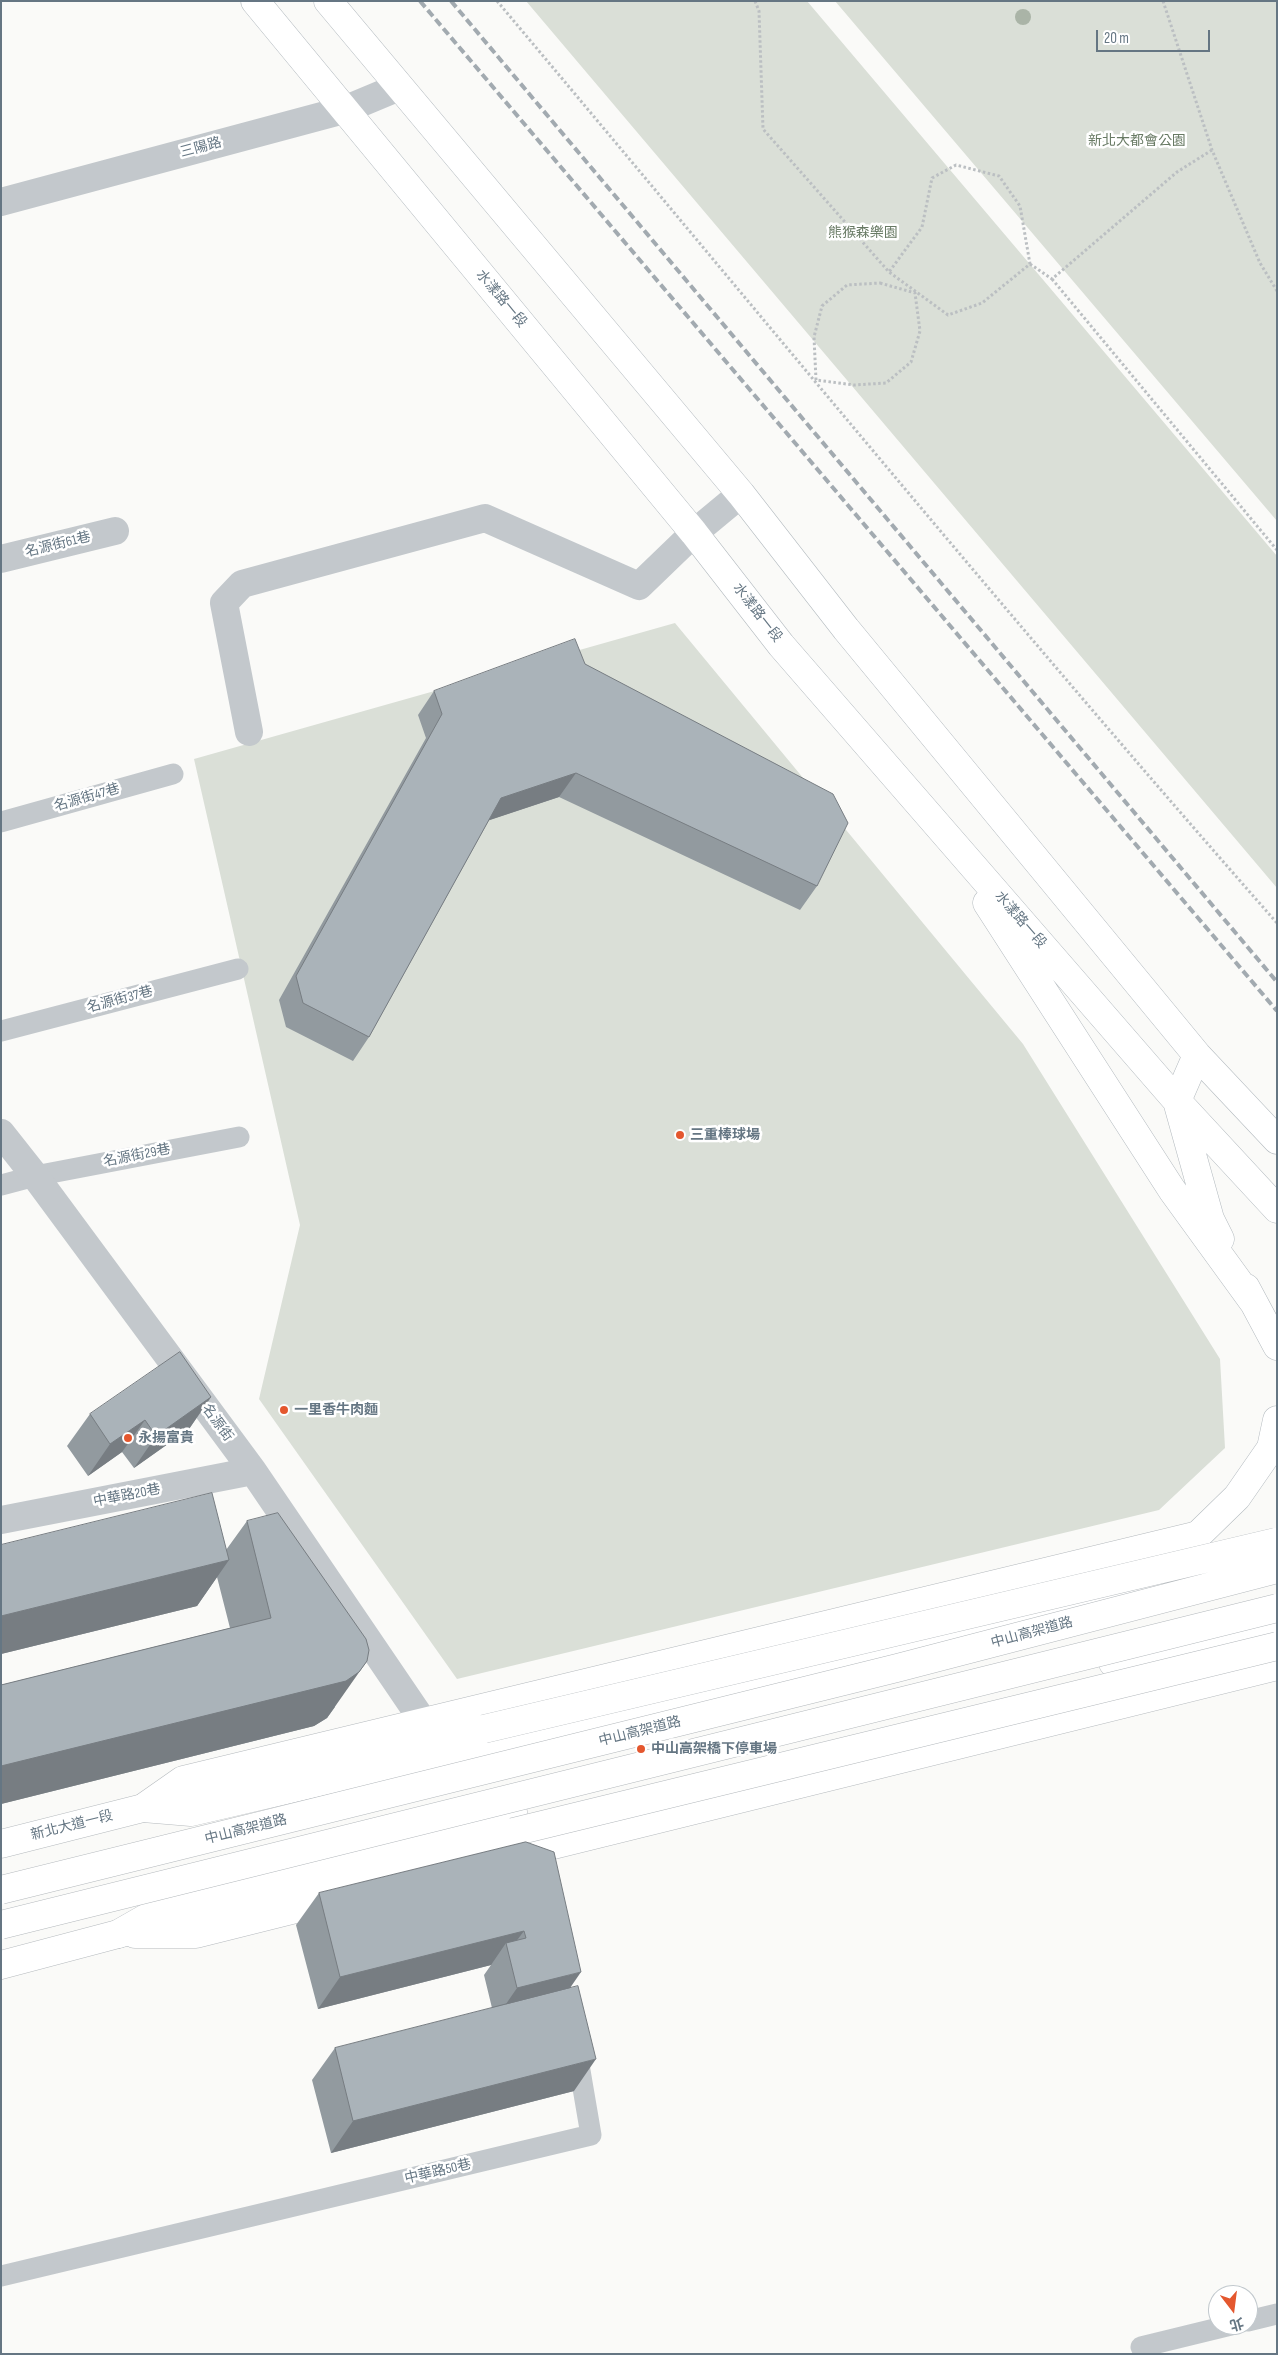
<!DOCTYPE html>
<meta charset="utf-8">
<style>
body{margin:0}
#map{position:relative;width:1278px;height:2355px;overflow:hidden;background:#fafaf8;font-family:"Sofia Sans Condensed","Noto Sans TC",sans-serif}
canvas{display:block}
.frame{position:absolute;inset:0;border:2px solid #657683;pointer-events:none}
.north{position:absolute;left:1208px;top:2285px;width:50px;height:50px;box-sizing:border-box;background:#fff;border:1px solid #c1c8cd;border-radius:50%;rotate:165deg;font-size:14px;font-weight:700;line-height:20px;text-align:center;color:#657683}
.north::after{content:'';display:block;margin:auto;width:18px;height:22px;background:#e4572e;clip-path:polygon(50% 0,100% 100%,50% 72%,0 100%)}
.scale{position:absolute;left:1096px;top:30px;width:114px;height:22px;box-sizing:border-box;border:2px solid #657683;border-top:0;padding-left:6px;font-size:15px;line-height:18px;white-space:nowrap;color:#657683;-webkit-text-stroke:4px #fff;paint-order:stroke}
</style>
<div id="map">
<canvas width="1278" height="2355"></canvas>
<div class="frame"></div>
<div class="north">北</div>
<div class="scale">20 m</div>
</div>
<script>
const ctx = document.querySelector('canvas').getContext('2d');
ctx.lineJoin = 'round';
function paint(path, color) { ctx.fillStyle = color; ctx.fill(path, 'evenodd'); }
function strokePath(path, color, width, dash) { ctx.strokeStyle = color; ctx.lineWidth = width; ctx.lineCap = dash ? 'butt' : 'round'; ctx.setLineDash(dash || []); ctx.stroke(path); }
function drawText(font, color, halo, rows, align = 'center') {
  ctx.font = font + ' "Sofia Sans Condensed","Noto Sans TC",sans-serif'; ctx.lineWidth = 5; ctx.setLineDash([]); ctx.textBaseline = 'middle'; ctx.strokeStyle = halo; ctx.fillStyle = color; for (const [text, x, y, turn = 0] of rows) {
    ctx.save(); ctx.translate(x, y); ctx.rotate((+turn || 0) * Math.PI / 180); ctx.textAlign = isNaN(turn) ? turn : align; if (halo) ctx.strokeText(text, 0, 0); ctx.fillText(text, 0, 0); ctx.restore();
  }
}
paint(new Path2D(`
 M 526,1 L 807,1 L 1277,556 L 1277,888 Z
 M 835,1 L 1277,1 L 1277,521 Z
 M 675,623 L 1023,1044 L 1220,1359 L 1225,1448 L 1159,1510 L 457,1679 L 259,1399 L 300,1225 L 194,759 Z`), '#dadfd7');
const secondary = new Path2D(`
 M 255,1 L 694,533 L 781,645 L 1177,1101 L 1277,1209
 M 328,1 L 741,494 L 846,629 L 1197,1055 L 1277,1140
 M 987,903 L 1172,1190 L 1254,1303
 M 1197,1055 L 1177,1101 L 1210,1219 L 1220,1239
 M 1246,1288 L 1277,1346
 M 1178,1548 L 1198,1535 L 1237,1497 L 1271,1448 L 1277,1420`);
const primary = new Path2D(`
 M 1113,1663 L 1277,1624
 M 143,1808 L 183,1780 L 1198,1535
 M 1,1844 L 143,1808 L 191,1812 L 838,1661 L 1195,1575
 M 505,1857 L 1277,1666
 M 135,1934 L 196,1934 L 344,1897
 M 1,1965 L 118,1934 L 183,1897 L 513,1812`);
const highway = new Path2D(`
 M 143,1808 L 484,1729
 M 118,1934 L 373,1866 L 513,1832`);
strokePath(secondary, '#b3babf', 29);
strokePath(primary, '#b5babe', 29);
strokePath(highway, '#b4b9bd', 29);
strokePath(new Path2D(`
 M 497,1 C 756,309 1011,621 1277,923
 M 755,1 L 759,11 L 763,129 L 889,272 L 948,315 L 982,303 L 1030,264 L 1020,206 L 999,176 L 956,165 L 932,178 L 922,227 L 889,272
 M 1163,1 L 1212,150 L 1260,263 L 1277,291
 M 1030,264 L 1052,279 L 1177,172 L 1212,150
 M 1052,279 L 1277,550
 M 880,283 L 915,293 L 920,331 L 911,362 L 886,383 L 854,385 L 816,380 L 814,337 L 822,306 L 847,285 Z`), '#bbbfc2', 3, [2.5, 2.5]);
strokePath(new Path2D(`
 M 1,822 L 173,774
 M 1,1031 L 238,969
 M 1,1185 L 35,1176 L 239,1137
 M 1,2276 L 591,2135 L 577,2053
 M 1248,2321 L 1277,2314
 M 1141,2347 L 1231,2325`), '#c3c8cc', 21);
strokePath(new Path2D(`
 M 1,202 L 344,110 L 399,87
 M 1,559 L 115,531
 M 249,732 L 224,603 L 242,584 L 485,518 L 639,586 L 694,533 L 741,494
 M 1,1133 L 35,1176 L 253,1471 L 423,1721
 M 1,1520 L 253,1471`), '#c3c8cc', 28);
strokePath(secondary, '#fff', 28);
strokePath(primary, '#fff', 28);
strokePath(highway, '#fff', 28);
strokePath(new Path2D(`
 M 420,1 L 1277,1011
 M 451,1 L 1277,982`), '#a2aab0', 4, [8, 4]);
const highwayBridge = new Path2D(`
 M 484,1729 L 1276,1542
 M 513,1832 L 1277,1646
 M 1,1890 L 897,1668 L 1277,1569
 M 1,1925 L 1277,1608`);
strokePath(highwayBridge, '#b4b9bd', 29, []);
strokePath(highwayBridge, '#fff', 28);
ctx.fillStyle = '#aab4a7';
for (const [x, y] of [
 [1023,17]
]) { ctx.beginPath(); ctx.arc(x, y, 8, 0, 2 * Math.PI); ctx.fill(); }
paint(new Path2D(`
 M 585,664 L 817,886 L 800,910 L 559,797 L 489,820 L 369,1037 L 353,1061 L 286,1027 L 279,1000 L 426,738 L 418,715 L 434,691 Z
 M 211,1397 L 189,1429 L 134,1468 L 122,1452 L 88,1476 L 67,1446 L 90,1414 Z
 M 247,1521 L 335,1707 L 327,1718 L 314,1726 L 1,1804 L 1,1685 L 230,1628 L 217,1577 L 197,1606 L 1,1654 L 1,1545 L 226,1550 Z
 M 526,1842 L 570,1988 L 574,2091 L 331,2153 L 312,2080 L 335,2048 L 492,2008 L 484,1975 L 491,1965 L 318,2009 L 296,1925 L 319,1893 Z`), '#929a9f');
paint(new Path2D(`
 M 576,773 L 559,797 L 484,822 L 501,798 Z
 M 211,1397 L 189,1429 L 134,1468 L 156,1436 Z
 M 145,1420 L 122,1452 L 88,1476 L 110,1444 Z
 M 229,1560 L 197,1606 L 1,1654 L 1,1616 Z
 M 367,1661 L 327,1718 L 314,1726 L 1,1804 L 1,1766 Z
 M 524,1931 L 508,1952 L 506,1943 L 491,1965 L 318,2009 L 340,1977 Z
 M 581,1972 L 559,2004 L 495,2020 L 517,1988 Z
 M 596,2059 L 574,2091 L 331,2153 L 353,2121 Z`), '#777d82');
const building = new Path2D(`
 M 575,639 L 585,664 L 833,794 L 848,823 L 817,886 L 576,773 L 501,798 L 369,1037 L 303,1003 L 296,976 L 442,714 L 434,691 Z
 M 180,1352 L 211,1397 L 156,1436 L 145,1420 L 110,1444 L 90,1414 Z
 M 212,1493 L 229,1560 L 1,1616 L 1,1545 Z
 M 278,1513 L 366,1639 L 369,1650 L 367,1661 L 359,1672 L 346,1681 L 1,1766 L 1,1685 L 271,1618 L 247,1521 Z
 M 526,1842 L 554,1852 L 581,1972 L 517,1988 L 506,1943 L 526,1938 L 524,1931 L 340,1977 L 319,1893 Z
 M 578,1986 L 596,2059 L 353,2121 L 335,2048 Z`);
paint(building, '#aab3b9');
strokePath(building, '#777d82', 1);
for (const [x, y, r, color] of [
 [680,1135,5,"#e4572e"],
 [284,1410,5,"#e4572e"],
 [128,1438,5,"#e4572e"],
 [641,1749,5,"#e4572e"]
]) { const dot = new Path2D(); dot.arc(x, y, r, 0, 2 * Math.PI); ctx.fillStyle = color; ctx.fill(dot); strokePath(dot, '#fff', 2); }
drawText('14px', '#687a64', '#fff', [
 ["新北大都會公園",1137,141],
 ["熊猴森樂園",863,233]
]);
drawText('14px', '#657683', '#fff', [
 ["三陽路",201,148,-15],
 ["水漾路一段",501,299,50],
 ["名源街61巷",58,545,-14],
 ["水漾路一段",757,613,52],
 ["名源街47巷",87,798,-16],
 ["水漾路一段",1020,920,49],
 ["名源街37巷",120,1000,-15],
 ["名源街29巷",137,1156,-11],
 ["名源街",217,1423,54],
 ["中華路20巷",127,1496,-11],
 ["中山高架道路",1032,1633,-15],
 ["中山高架道路",640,1732,-14],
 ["新北大道一段",72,1826,-14],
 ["中山高架道路",246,1830,-14],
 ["中華路50巷",438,2172,-13]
]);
drawText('bold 14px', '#657683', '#fff', [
 ["三重棒球場",690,1135],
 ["一里香牛肉麵",294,1410],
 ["永揚富貴",138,1438],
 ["中山高架橋下停車場",651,1749]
], 'left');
</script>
